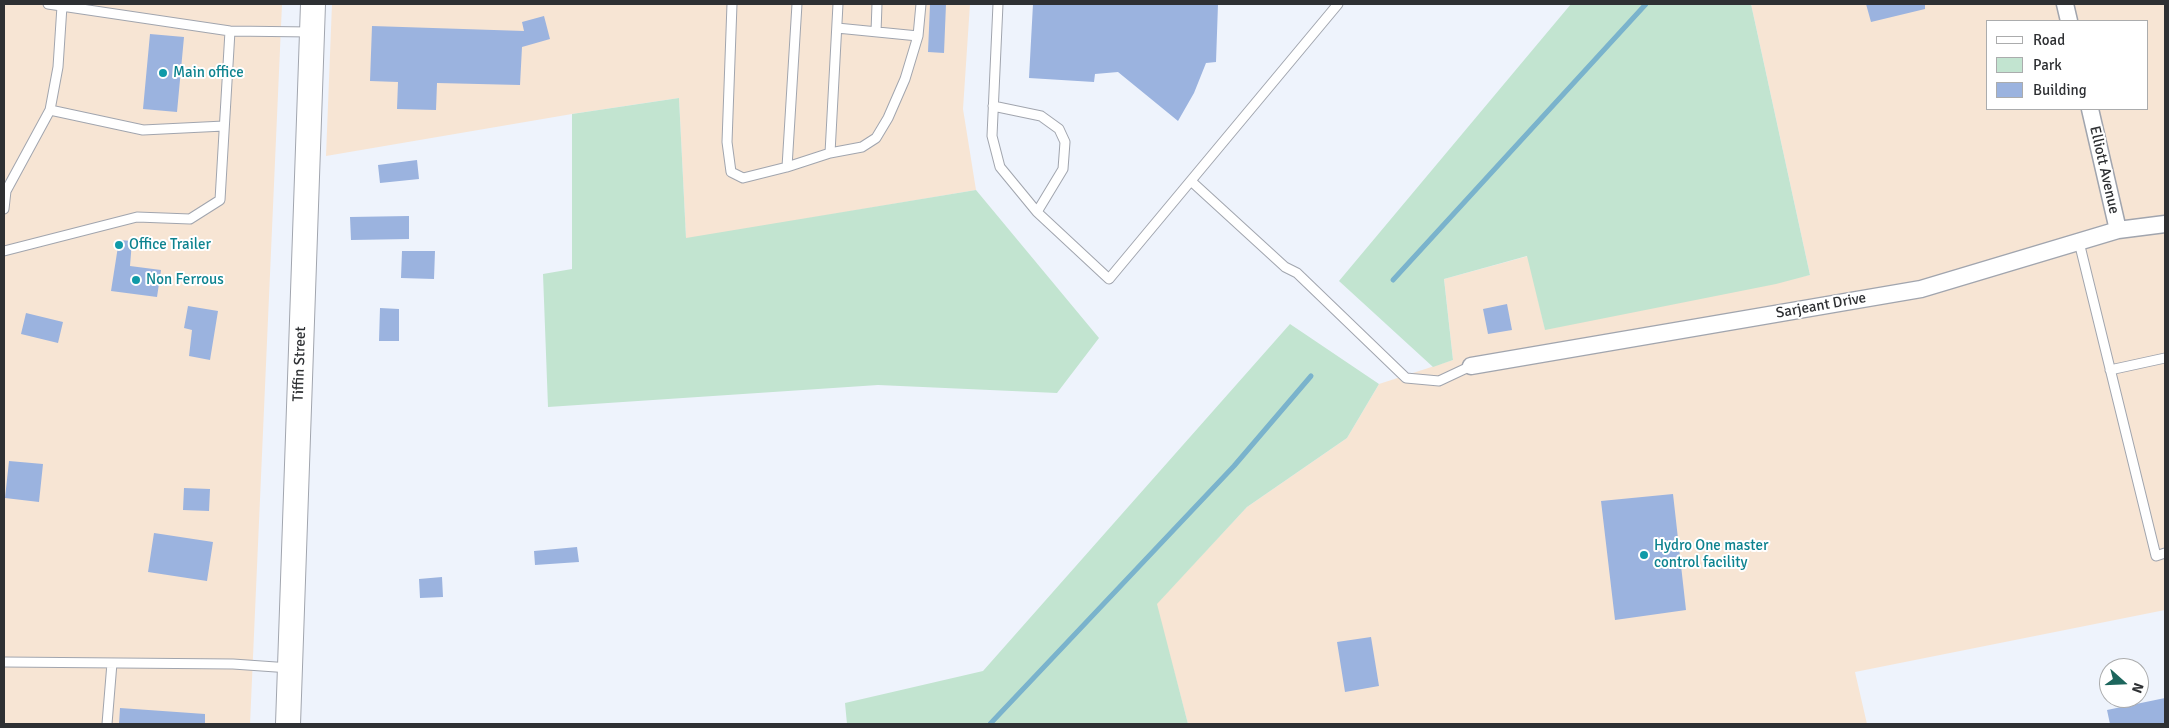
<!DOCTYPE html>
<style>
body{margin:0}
#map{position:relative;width:2169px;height:728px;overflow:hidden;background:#eef3fc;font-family:Signika,sans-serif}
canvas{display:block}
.frame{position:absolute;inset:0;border:5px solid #2e3033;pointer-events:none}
.legend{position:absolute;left:1986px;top:20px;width:162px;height:90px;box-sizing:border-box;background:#fff;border:1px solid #abacad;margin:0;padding:6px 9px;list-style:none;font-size:15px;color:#2e3033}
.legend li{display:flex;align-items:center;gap:10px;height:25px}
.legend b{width:25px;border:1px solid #abacad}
.north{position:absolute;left:2099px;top:658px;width:50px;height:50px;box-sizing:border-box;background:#fff;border:1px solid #abacad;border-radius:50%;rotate:110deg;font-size:14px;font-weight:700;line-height:20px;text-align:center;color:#2e3033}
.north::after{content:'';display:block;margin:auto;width:18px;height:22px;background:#1d665d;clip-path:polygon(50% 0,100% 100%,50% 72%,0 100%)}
</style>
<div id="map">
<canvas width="2169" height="728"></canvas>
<div class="frame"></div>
<ul class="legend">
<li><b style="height:6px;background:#fff"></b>Road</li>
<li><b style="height:14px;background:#c2e4d0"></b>Park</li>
<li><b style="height:14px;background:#9bb3df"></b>Building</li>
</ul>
<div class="north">N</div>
</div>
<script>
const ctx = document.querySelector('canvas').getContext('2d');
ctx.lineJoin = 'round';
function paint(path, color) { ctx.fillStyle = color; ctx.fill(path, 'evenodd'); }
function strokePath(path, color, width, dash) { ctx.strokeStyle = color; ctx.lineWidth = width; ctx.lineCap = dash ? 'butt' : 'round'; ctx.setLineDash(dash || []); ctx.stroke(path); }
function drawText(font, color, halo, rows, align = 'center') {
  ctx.font = font + ' Signika,sans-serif'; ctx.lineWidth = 4; ctx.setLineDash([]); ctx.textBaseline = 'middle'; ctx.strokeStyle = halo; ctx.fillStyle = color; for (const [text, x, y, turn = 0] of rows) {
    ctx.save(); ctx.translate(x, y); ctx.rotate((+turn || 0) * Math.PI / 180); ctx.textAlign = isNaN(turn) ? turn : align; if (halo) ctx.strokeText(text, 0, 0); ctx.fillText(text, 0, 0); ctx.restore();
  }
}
paint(new Path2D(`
 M 4,4 L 282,4 L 250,724 L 4,724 Z
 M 332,4 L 970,4 L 963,109 L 976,190 L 686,239 L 679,98 L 572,114 L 326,156 Z
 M 1751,4 L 2165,4 L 2165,610 L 1855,672 L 1867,724 L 1188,724 L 1156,604 L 1247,507 L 1347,438 L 1379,384 L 1453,360 L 1444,279 L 1528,256 L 1545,329 L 1810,275 ZM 1988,21 L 2148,21 L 2148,109 L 1988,109 Z`), '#f7e5d4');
paint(new Path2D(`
 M 1571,4 L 1751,4 L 1810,275 L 1776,284 L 1545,330 L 1527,256 L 1444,279 L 1453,360 L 1433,367 L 1339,281 Z
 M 679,98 L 686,238 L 976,190 L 1099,338 L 1057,393 L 878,385 L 548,407 L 543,274 L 572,269 L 572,114 Z
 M 1290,324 L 1379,384 L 1347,438 L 1247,507 L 1157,604 L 1188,724 L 847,724 L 845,703 L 983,671 Z`), '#c2e4d0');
strokePath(new Path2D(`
 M 1393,280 L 1646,4
 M 990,724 L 1234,466 L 1311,376`), '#7ab3cc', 5);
paint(new Path2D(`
 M 930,4 L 946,4 L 944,53 L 928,52 Z
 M 1033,4 L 1218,4 L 1216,62 L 1206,63 L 1194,93 L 1178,121 L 1118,72 L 1095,74 L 1094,82 L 1029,78 Z
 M 1866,4 L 1925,4 L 1925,9 L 1871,22 Z
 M 544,16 L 550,39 L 522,47 L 520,85 L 437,83 L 436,110 L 397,109 L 398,82 L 370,81 L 372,26 L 524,31 L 522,22 Z
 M 150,34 L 184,37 L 177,112 L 143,109 Z
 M 417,160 L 419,179 L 380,183 L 378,165 Z
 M 409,216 L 409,239 L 351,240 L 350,217 Z
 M 119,240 L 132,241 L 130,266 L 161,270 L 157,297 L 111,291 Z
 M 402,251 L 435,251 L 434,279 L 401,278 Z
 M 1507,304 L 1512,330 L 1488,334 L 1483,309 Z
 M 188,306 L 218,311 L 210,360 L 189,356 L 192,330 L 184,328 Z
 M 380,308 L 399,309 L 399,341 L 379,341 Z
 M 26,313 L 63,322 L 58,343 L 21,334 Z
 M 9,461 L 43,464 L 39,502 L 5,498 Z
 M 184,488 L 210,489 L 209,511 L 183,510 Z
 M 1673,494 L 1686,610 L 1615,620 L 1601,501 Z
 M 154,533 L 213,542 L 207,581 L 148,572 Z
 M 577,547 L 579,562 L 535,565 L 534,551 Z
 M 442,577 L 443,597 L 420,598 L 419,579 Z
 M 1371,637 L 1379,686 L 1345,692 L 1337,642 Z
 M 2165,698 L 2165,724 L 2110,724 L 2107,710 Z
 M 120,708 L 205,714 L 205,724 L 119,724 Z`), '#9bb3df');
const lane = new Path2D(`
 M 48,4 L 230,31 L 311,32
 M 732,4 L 727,142 L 731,172 L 743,178 L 787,167 L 797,4
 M 998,4 L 992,136 L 1000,167 L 1037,212 L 1109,279 L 1338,4
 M 837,28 L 918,36
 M 876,32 L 877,4
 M 993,106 L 1041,116 L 1059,129 L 1065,142 L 1063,169 L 1037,212
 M 50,110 L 143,130 L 224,126
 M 830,153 L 838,4
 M 787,167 L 830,153 L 862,147 L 876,138 L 888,118 L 905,79 L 918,36 L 921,4
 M 1191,181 L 1285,267 L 1297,273 L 1406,378 L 1439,381 L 1471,366
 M 4,209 L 6,191 L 50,110 L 58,67 L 62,6
 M 2079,242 L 2156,556 L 2165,553
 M 4,251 L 137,217 L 190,219 L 220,200 L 230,31
 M 2110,370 L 2165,358
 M 4,662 L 233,664 L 290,668
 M 107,724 L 112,663`);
const street = new Path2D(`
 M 2065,4 L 2069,21
 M 2090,109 L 2118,230
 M 1471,366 L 1921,289 L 2118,230 L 2165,224`);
const secondary = new Path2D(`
 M 288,724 L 313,4`);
strokePath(lane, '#a1a5ae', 11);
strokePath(street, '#a1a5ae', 19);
strokePath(secondary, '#a1a5ae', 26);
strokePath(lane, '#fff', 9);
strokePath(street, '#fff', 16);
strokePath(secondary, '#fff', 24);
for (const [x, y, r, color] of [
 [163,73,5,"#0f9aa8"],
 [119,245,5,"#0f9aa8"],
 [136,280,5,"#0f9aa8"],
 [1644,555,5,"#0f9aa8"]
]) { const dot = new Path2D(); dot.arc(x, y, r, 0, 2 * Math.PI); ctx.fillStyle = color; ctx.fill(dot); strokePath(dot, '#fff', 2); }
drawText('15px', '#0d838f', '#fff', [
 ["Main office",173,73],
 ["Office Trailer",129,245],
 ["Non Ferrous",146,280],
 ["Hydro One master",1654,546],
 ["control facility",1654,563]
], 'left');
drawText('15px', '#2e3033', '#fff', [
 ["Elliott Avenue",2104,170,77],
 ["Sarjeant Drive",1821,306,-10],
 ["Tiffin Street",300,364,-88]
]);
</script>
